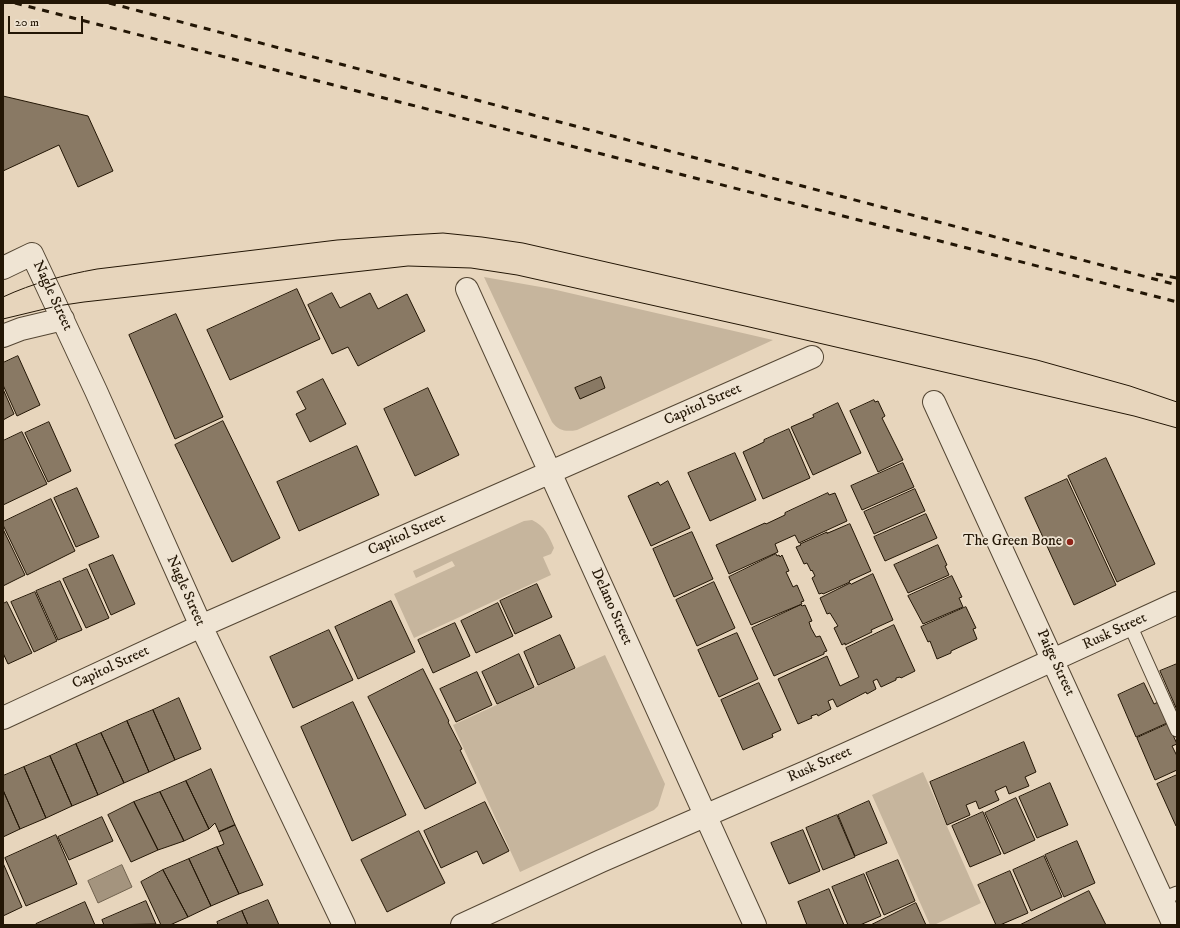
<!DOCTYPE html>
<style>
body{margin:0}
#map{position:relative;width:1180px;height:928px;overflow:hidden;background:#e7d5bc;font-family:"IM FELL DW Pica",serif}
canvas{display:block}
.frame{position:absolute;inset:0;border:4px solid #231605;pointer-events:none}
.scale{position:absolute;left:8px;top:16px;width:75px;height:18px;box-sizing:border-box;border:2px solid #231605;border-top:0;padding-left:5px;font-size:12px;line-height:14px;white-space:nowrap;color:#231605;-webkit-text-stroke:3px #efe4d3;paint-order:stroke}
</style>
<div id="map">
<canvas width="1180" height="928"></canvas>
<div class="frame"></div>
<div class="scale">20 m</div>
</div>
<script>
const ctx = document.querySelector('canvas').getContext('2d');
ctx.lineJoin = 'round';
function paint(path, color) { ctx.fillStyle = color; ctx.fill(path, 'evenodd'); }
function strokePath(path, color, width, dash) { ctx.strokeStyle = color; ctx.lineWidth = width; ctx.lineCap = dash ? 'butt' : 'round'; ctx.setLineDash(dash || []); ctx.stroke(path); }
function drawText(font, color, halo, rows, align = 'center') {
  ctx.font = font + ' "IM FELL DW Pica",serif'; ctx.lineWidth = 3.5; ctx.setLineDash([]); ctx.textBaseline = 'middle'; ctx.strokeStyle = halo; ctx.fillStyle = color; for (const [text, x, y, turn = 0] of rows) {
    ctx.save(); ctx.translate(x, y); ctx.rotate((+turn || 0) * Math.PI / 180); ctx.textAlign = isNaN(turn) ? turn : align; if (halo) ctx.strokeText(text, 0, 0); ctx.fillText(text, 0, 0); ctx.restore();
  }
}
paint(new Path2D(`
 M 484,277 L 552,289 L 773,340 L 577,430 C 566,432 559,431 552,422 Z
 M 532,520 C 545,526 549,536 554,548 L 551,554 L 543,557 L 551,575 L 414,638 L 394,594 L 455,566 L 452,561 L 416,578 L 413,571 L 524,521 Z
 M 605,655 L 665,784 L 658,806 L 654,810 L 520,872 L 453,725 Z
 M 923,772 L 981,903 L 934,925 L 930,925 L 872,795 Z`), '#c6b59d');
const water = new Path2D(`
 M 122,865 L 132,887 L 98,903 L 88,881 Z`);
paint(water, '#a4947e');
strokePath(water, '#70624e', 1);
const building = new Path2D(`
 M 3,96 L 88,116 L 113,171 L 78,187 L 59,145 L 3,171 Z
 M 297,289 L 320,339 L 230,380 L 207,330 Z
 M 332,293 L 340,308 L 370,293 L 378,309 L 407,294 L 425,331 L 358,366 L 348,347 L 332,354 L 308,305 Z
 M 176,314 L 223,417 L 175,439 L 129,335 Z
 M 18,356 L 40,405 L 17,416 L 3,385 L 3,363 Z
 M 601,377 L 605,388 L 580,399 L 575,388 Z
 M 323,379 L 346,424 L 310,442 L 296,414 L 306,409 L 297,392 Z
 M 428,388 L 459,455 L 415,476 L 384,409 Z
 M 3,389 L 14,414 L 3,420 Z
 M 874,400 L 875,402 L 878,401 L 885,416 L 882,418 L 903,460 L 878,472 L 850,411 Z
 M 838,403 L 861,453 L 813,475 L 791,427 L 814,417 L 813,415 Z
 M 223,421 L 280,538 L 232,562 L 175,445 Z
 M 49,422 L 71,471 L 48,482 L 25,433 Z
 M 789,429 L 810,478 L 763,499 L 743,452 L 764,442 L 764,440 Z
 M 22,432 L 47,484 L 3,505 L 3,441 Z
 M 357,446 L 379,495 L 299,531 L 277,482 Z
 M 735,453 L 756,500 L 710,521 L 688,473 Z
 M 1106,458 L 1155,564 L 1117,582 L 1068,476 Z
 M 903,463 L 914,487 L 862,510 L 851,486 Z
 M 1067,479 L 1116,585 L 1074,605 L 1025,498 Z
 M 668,481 L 690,528 L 651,546 L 628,496 L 658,482 L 660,485 Z
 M 77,488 L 99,537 L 76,547 L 54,498 Z
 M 915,489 L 925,511 L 874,534 L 864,512 Z
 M 828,493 L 829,495 L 835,493 L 847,521 L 799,543 L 795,535 L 775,544 L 778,552 L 729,574 L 716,545 L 765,523 L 766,524 L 785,515 L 785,513 Z
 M 51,499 L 75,551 L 27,575 L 3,525 L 3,522 Z
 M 926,514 L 937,538 L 885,561 L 874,537 Z
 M 850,524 L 871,571 L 849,581 L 850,582 L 823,594 L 822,593 L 819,594 L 812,578 L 815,576 L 812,570 L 811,571 L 807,563 L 804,564 L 796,547 L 801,545 L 800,544 L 827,532 L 827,533 Z
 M 3,529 L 25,575 L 3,586 Z
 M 692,532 L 713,579 L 674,597 L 653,549 Z
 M 938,545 L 947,565 L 945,566 L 949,575 L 908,593 L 894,565 Z
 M 776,554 L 777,556 L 779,555 L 780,557 L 782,555 L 789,571 L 786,572 L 793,587 L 797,585 L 804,601 L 801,602 L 802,604 L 751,625 L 729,577 Z
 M 113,555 L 135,604 L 111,615 L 89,565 Z
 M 87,569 L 109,618 L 86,628 L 63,579 Z
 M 873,574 L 893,620 L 871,630 L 872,632 L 845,645 L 845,643 L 842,645 L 834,628 L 838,626 L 830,613 L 827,614 L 820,598 L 850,583 L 851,584 Z
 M 952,576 L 962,597 L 959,598 L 963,607 L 923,624 L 908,596 Z
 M 60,581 L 82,630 L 58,640 L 36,591 Z
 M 714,582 L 735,628 L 697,646 L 676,600 Z
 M 537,584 L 552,617 L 515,634 L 500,601 Z
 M 35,592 L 57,641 L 34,652 L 11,602 Z
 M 391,601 L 415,652 L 358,679 L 335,627 Z
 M 7,602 L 32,653 L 8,664 L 3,653 L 3,604 Z
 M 498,603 L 513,636 L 476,653 L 461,621 Z
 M 801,605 L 802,606 L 805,605 L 812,621 L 809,622 L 811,628 L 816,637 L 820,636 L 827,651 L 824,652 L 824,654 L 774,676 L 752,628 Z
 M 966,607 L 976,628 L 973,629 L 977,639 L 951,651 L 951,653 L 937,659 L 930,641 L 928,642 L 921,627 Z
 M 455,623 L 470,656 L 433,673 L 418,640 Z
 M 894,625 L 915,671 L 901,678 L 900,677 L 896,678 L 896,680 L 881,687 L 877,679 L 873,681 L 876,689 L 867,694 L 866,692 L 837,707 L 833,699 L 828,701 L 831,709 L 818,716 L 817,714 L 811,716 L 812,718 L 798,724 L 778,679 L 827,656 L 840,686 L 859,677 L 846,648 Z
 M 329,630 L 353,680 L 293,708 L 270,657 Z
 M 737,633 L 758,679 L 719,697 L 698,650 Z
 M 560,635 L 575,668 L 538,685 L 524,652 Z
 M 519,654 L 534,687 L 497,704 L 482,672 Z
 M 1177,664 L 1177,710 L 1160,671 Z
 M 423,669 L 449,721 L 448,722 L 462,749 L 460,750 L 476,783 L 425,809 L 368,697 Z
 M 477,672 L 492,705 L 456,722 L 440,689 Z
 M 759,683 L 781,730 L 772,734 L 773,737 L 743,750 L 721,700 Z
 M 1144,683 L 1154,704 L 1158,702 L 1167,723 L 1136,737 L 1118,695 Z
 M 179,698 L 201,749 L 175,760 L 153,710 Z
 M 353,702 L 406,815 L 352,841 L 301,727 Z
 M 153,710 L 175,760 L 149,772 L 127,721 Z
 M 127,721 L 149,772 L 124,783 L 101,733 Z
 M 1168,724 L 1177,744 L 1172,746 L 1177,756 L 1177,770 L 1155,780 L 1137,738 Z
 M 101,733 L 124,783 L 98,795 L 76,744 Z
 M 1024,742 L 1036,772 L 1025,777 L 1029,786 L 1009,794 L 1006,786 L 995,791 L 999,800 L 979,809 L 976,801 L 966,805 L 970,815 L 947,825 L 930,782 Z
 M 76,744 L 98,795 L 72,806 L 50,756 Z
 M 50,756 L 72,806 L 46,818 L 24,767 Z
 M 24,767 L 46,818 L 20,829 L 3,790 L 3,776 Z
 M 211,769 L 235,825 L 219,832 L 215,823 L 209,829 L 186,781 Z
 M 1177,775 L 1177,826 L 1176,826 L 1157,784 Z
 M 186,781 L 209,829 L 184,841 L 160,792 Z
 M 1050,783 L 1068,825 L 1037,838 L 1019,797 Z
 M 3,790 L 20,829 L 3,837 Z
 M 160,792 L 184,841 L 158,850 L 134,802 Z
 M 1016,798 L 1035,840 L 1004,854 L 985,813 Z
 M 869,801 L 887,843 L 855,856 L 838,815 Z
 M 134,802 L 158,850 L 131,862 L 108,815 Z
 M 485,802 L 509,851 L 483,864 L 477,851 L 441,868 L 424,831 Z
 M 983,812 L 1001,854 L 970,867 L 952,826 Z
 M 837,815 L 855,857 L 823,870 L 806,828 Z
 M 102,817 L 113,841 L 69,860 L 58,837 Z
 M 235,825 L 263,885 L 239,894 L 217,847 L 224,844 L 219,832 Z
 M 803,830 L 820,871 L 789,884 L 771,843 Z
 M 419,831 L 445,883 L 387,912 L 361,860 Z
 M 56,835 L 77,884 L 26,906 L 5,858 Z
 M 1077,841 L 1095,883 L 1064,897 L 1045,855 Z
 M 217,847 L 239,894 L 211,906 L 189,859 Z
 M 1044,856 L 1062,897 L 1031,911 L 1013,870 Z
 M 189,859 L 211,906 L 188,917 L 163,870 Z
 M 898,860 L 915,901 L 884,915 L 866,873 Z
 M 3,863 L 22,907 L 3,916 Z
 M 163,870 L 188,917 L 170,925 L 161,925 L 141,882 Z
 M 1010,871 L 1028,913 L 1000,925 L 996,925 L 978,885 Z
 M 864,874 L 881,916 L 860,925 L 848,925 L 832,887 Z
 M 829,889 L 844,925 L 807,925 L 798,902 Z
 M 1089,891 L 1106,925 L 1020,925 Z
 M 268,900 L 279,925 L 248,925 L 242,911 Z
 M 146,901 L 156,924 L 104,925 L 102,920 Z
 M 85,902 L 95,925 L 36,925 L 36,924 Z
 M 916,903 L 926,925 L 871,925 Z
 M 242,911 L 248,925 L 218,925 L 217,922 Z`);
paint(building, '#897964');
strokePath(building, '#231605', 1);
const lane = new Path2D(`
 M 1130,625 L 1177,730
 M 1162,899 L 1177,893`);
const street = new Path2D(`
 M 3,268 L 32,254 L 96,391 L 201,626 L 344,925
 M 467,289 L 755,925
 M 3,336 L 21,329 L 63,319
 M 934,402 L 1174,925
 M 3,718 L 201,626 L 812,357
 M 462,925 L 601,861 L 808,771 L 946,709 L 1177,603`);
strokePath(lane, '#544633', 15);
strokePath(street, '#544633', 24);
strokePath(lane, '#efe4d3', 13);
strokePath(street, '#efe4d3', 22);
strokePath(new Path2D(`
 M 3,297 C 33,283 64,275 97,269 L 337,240 L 408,235 L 443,233 L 482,237 L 523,243 L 1037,360 L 1130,386 L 1177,402
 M 3,319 L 57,306 L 84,302 L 408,266 L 471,268 L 517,275 L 745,326 L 1134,416 L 1177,428`), '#231605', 1);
strokePath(new Path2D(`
 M 15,3 L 1177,302
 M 109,3 L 1177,285
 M 1156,274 L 1177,278`), '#231605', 3, [7, 7]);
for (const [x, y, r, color] of [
 [1070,542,4,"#8f2418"]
]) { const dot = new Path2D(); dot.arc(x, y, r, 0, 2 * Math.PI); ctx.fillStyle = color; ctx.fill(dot); strokePath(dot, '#efe4d3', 1.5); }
drawText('15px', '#231605', '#efe4d3', [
 ["Nagle Street",52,296,65],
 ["Capitol Street",703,405,-24],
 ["Capitol Street",407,535,-24],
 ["Nagle Street",185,591,66],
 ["Delano Street",611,607,66],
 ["Rusk Street",1115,632,-25],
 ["Paige Street",1055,663,65],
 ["Capitol Street",111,668,-25],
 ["Rusk Street",820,765,-24]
]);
drawText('15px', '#231605', '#efe4d3', [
 ["The Green Bone",1062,542]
], 'right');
</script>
